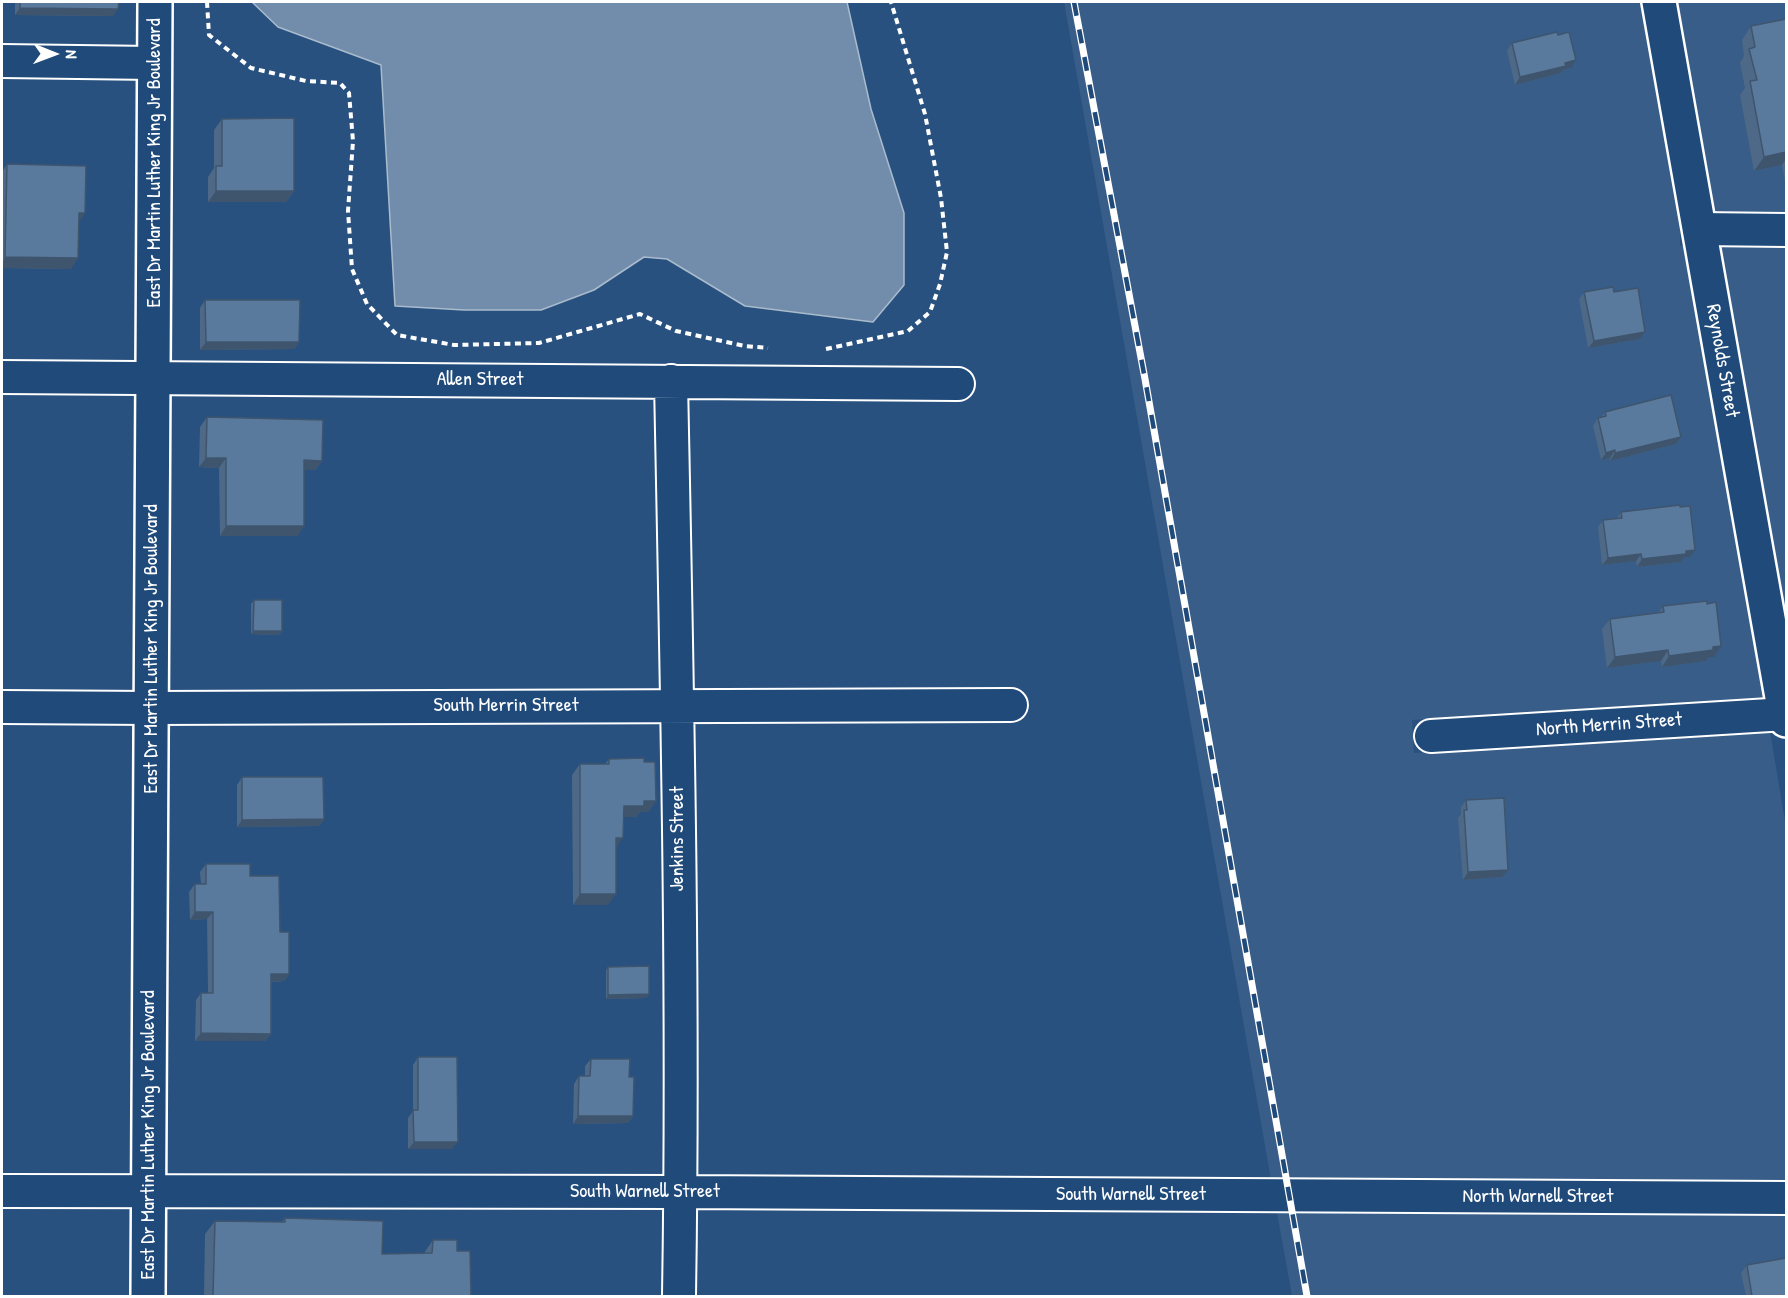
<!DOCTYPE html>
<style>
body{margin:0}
#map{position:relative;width:1788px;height:1298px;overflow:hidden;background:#28517f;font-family:"Patrick Hand",sans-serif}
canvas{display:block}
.frame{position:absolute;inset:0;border:3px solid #fff;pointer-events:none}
.north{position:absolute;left:24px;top:24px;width:60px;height:60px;-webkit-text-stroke:4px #1f4a7a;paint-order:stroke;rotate:91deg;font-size:16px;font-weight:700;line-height:24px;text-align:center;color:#fff}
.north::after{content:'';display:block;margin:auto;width:21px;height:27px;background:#fff;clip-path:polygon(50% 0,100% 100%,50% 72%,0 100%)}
</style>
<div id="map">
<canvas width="1788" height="1298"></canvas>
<div class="frame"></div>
<div class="north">N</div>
</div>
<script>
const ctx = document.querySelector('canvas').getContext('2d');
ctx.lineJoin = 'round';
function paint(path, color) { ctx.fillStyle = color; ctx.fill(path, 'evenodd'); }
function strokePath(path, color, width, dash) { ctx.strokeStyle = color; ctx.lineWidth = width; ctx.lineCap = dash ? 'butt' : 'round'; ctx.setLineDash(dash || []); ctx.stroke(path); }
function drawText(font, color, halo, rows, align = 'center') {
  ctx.font = font + ' "Patrick Hand",sans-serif'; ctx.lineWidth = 5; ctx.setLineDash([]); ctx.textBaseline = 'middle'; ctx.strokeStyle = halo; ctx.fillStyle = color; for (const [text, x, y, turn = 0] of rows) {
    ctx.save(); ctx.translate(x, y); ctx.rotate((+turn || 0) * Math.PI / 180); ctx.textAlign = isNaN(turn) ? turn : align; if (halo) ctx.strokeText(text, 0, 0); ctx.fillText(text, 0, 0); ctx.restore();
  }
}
paint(new Path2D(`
 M 1064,2 L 1640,2 L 1680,231 L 1680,246 L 1683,246 L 1764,698 L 1412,720 L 1414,753 L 1770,731 L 1786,827 L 1786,1182 L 1271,1180 Z
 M 1678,2 L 1786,2 L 1786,213 L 1715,213 Z
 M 1721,246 L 1786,246 L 1786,615 Z
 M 1277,1213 L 1786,1215 L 1786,1296 L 1292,1296 Z`), '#375d88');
const water = new Path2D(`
 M 252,2 L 847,2 L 871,109 L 904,213 L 904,285 L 873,322 L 745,306 L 667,259 L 644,257 L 594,290 L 541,310 L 464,310 L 395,306 L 381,65 L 278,27 Z`);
paint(water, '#718dab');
strokePath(water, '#aabbcd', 1.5);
const street = new Path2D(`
 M 2,61 L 154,63
 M 1699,229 L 1786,230
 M 2,377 L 958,384
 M 671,381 C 677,686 684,991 679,1296
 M 2,707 L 151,708 L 1011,705
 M 1431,736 L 1786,714
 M 2,1191 L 681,1192 L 1786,1198`);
const secondary = new Path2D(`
 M 148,1296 L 155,2`);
const primary = new Path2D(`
 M 1659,2 L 1786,720`);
strokePath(street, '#fff', 36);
strokePath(secondary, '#fff', 38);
strokePath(primary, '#fff', 38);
strokePath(new Path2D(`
 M 207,2 L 209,35 L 251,68 L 306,81 L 340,83 L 349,93 L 353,141 L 348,211 L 352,269 L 367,304 L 397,335 L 454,345 L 539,343 L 640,314 L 676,331 L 745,346 L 768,348
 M 826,349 L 908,331 L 930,312 L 940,284 L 947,252 L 941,198 L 925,114 L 891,2`), '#fff', 4, [6, 4.5]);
strokePath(street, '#1f4a7a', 32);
strokePath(secondary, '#1f4a7a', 33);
strokePath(primary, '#1f4a7a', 33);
const rail = new Path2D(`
 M 1074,2 L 1145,379 L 1307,1296`);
strokePath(rail, '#fff', 7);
strokePath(rail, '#1f4a7a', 4.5, [14]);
paint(new Path2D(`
 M 15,2 L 119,2 L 113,16 L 15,15 Z
 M 1786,19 L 1786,187 L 1782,165 L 1754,171 L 1740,95 L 1745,88 L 1740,63 L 1744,56 L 1742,40 L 1751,26 Z
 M 1512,43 L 1571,68 L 1563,70 L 1561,73 L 1515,85 L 1507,51 Z
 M 222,119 L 294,191 L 286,202 L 208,202 L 208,177 L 214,168 L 214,130 Z
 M 7,164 L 85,213 L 79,221 L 71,269 L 2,268 L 2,172 Z
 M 1584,292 L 1614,292 L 1645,332 L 1640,339 L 1588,348 L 1579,299 Z
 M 205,300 L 299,342 L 294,349 L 200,350 L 200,308 Z
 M 1605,412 L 1681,437 L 1676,444 L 1610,461 L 1610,458 L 1601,460 L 1593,426 L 1598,418 L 1601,417 Z
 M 207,417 L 322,461 L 315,470 L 304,470 L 298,536 L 220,536 L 219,468 L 199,467 L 200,427 Z
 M 1621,512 L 1690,557 L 1683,558 L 1681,562 L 1637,567 L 1636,561 L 1602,565 L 1598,527 L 1603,520 L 1617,518 Z
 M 254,600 L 282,631 L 279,635 L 251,634 L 251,604 Z
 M 1663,606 L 1714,657 L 1708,658 L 1706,661 L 1662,667 L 1661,661 L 1607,668 L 1602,629 L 1610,619 L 1659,612 Z
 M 609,759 L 644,762 L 656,801 L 648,812 L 640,812 L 636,817 L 623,817 L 616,849 L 608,905 L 573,905 L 572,775 L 580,764 L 605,764 Z
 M 242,777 L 324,819 L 319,826 L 237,827 L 237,785 Z
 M 1466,800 L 1502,877 L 1463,880 L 1458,818 L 1461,814 L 1461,807 Z
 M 206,864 L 250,876 L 280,932 L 289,974 L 284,981 L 271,982 L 271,1034 L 265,1041 L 195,1041 L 196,1000 L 201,993 L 208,993 L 207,919 L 190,920 L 189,892 L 195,884 L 201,884 L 200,872 Z
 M 608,967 L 649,994 L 646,998 L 606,999 L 606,970 Z
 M 418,1057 L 452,1149 L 408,1149 L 408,1118 L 413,1111 L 413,1065 Z
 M 591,1059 L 629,1077 L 633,1116 L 628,1123 L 573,1124 L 574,1084 L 579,1076 L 585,1076 L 585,1066 Z
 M 285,1218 L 382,1254 L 424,1253 L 433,1240 L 457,1251 L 471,1296 L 204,1296 L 205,1234 L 215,1221 L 282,1222 Z
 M 1747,1265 L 1786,1296 L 1746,1296 L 1741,1273 Z`), '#4d6987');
paint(new Path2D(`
 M 20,8 L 118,9 L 113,16 L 15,15 Z
 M 1576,60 L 1571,68 L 1563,70 L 1561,73 L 1515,85 L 1520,77 Z
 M 1786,152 L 1786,159 L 1782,165 L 1754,171 L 1764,157 Z
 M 216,191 L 294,191 L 286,202 L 208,202 Z
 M 79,213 L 85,213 L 78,224 Z
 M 5,257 L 78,258 L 71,269 L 2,268 L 2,263 Z
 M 1645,332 L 1640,339 L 1588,348 L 1594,341 Z
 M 206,342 L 299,342 L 294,349 L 200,350 Z
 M 1681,437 L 1676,444 L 1610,461 L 1615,453 Z
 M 1615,450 L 1610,458 L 1601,460 L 1606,453 Z
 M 206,458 L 226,458 L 219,468 L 199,467 Z
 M 304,460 L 322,461 L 315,470 L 297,470 Z
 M 226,526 L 304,526 L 298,536 L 220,536 Z
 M 1695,550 L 1690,557 L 1683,558 L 1681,562 L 1637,567 L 1642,559 Z
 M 1641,554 L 1636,561 L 1602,565 L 1608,558 Z
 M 253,631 L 282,631 L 279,635 L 251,634 Z
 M 1721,646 L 1714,657 L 1708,658 L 1706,661 L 1662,667 L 1669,656 Z
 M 1668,650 L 1661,661 L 1607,668 L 1615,657 Z
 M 644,801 L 656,801 L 648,812 L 640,812 L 636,817 L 616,817 L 624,806 Z
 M 324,819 L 319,826 L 237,827 L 242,820 Z
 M 616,838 L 623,838 L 615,849 Z
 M 1508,870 L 1502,877 L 1463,880 L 1468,872 Z
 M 580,894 L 616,894 L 608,905 L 573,905 Z
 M 195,912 L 213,912 L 207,919 L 190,920 Z
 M 271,974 L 289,974 L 284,981 L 266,982 Z
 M 649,994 L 646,998 L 606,999 L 608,995 Z
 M 201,1033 L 271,1034 L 265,1041 L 195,1041 Z
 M 578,1116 L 633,1116 L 628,1123 L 573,1124 Z
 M 414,1142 L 458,1142 L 452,1149 L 408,1149 Z`), '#3f556e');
const building = new Path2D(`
 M 20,2 L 119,2 L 118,9 L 20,8 Z
 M 1786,19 L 1786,152 L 1764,157 L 1750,81 L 1757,80 L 1749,49 L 1755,47 L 1751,26 Z
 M 1557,32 L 1558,35 L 1569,32 L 1576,60 L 1565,63 L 1566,66 L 1520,77 L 1512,43 Z
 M 294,118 L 294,191 L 216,191 L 216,166 L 222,166 L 222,119 Z
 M 7,164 L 86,166 L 85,213 L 79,213 L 78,258 L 5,257 Z
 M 1613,287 L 1614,292 L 1638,288 L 1645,332 L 1594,341 L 1584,292 Z
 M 205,300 L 300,300 L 299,342 L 206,342 Z
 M 1671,395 L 1681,437 L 1615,453 L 1615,450 L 1606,453 L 1598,418 L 1606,416 L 1605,412 Z
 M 207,417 L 323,420 L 322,461 L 304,460 L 304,526 L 226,526 L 226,458 L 206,458 Z
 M 1680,505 L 1680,507 L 1690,506 L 1695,550 L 1686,551 L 1686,554 L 1642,559 L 1641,554 L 1608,558 L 1603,520 L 1622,518 L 1621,512 Z
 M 254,600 L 282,600 L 282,631 L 253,631 Z
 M 1707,601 L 1707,604 L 1716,602 L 1721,646 L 1713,647 L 1713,650 L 1669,656 L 1668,650 L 1615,657 L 1610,619 L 1664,612 L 1663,606 Z
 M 644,758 L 644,762 L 655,762 L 656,801 L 644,801 L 644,806 L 624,806 L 623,838 L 616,838 L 616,894 L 580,894 L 580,764 L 609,764 L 609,759 Z
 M 242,777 L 323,777 L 324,819 L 242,820 Z
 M 1504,798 L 1508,870 L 1468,872 L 1464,810 L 1467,810 L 1466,800 Z
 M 206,864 L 250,864 L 250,876 L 279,876 L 280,932 L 289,932 L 289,974 L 271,974 L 271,1034 L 201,1033 L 201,993 L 213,993 L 213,912 L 195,912 L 195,884 L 206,884 Z
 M 649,966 L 649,994 L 608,995 L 608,967 Z
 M 418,1057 L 457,1057 L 458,1142 L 414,1142 L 413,1110 L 418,1110 Z
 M 591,1059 L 630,1059 L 629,1077 L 634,1077 L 633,1116 L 578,1116 L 579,1076 L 590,1076 Z
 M 285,1218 L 383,1221 L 382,1254 L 432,1253 L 433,1240 L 457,1240 L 457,1251 L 470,1251 L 471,1296 L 213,1296 L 215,1221 L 285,1222 Z
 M 1786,1258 L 1786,1296 L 1752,1296 L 1747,1265 Z`);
paint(building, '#5a7a9d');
strokePath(building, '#3f556e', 1.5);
drawText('20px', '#fff', '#1f4a7a', [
 ["East Dr Martin Luther King Jr Boulevard",155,163,-90],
 ["Reynolds Street",1722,361,80],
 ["Allen Street",480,380],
 ["East Dr Martin Luther King Jr Boulevard",152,649,-90],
 ["South Merrin Street",506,706],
 ["North Merrin Street",1609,725,-4],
 ["Jenkins Street",678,839,-90],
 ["East Dr Martin Luther King Jr Boulevard",149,1135,-90],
 ["South Warnell Street",645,1192],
 ["South Warnell Street",1131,1195],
 ["North Warnell Street",1538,1197]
]);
</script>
